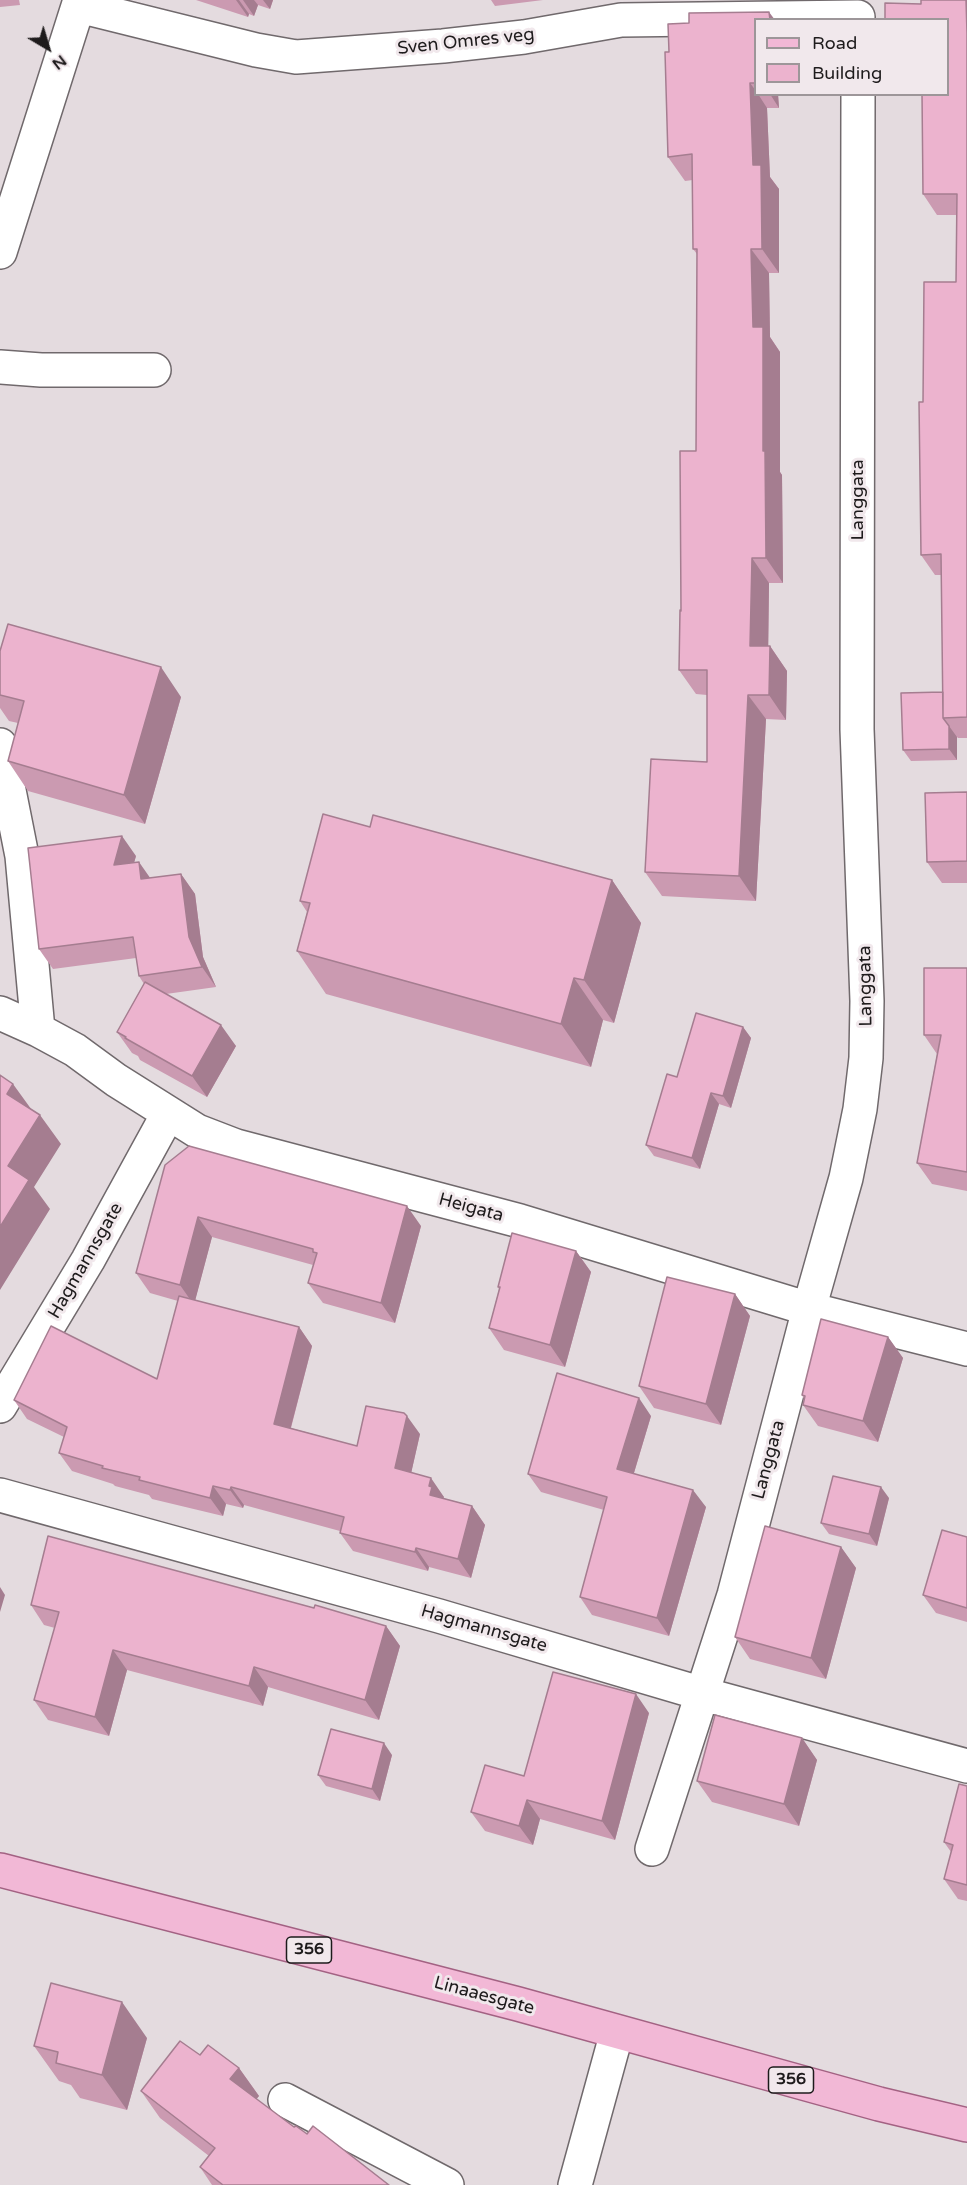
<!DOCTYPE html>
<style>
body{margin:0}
#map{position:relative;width:967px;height:2185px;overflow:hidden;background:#e4dbdf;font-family:"Varela Round",sans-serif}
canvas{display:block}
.legend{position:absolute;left:754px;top:18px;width:195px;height:78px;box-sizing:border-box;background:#f1e8ec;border:2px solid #9d9699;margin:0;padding:8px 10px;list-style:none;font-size:18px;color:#1e1b1c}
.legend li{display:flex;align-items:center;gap:12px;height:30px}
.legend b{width:30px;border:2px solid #9d9699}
.north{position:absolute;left:18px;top:18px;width:60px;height:60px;-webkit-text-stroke:4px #f1e8ec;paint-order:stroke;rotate:142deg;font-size:16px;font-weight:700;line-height:24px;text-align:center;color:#1e1b1c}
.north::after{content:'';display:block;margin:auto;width:21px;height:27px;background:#1e1b1c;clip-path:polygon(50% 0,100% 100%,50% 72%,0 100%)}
</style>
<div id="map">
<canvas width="967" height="2185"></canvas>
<ul class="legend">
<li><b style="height:8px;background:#f2b8d6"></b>Road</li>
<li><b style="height:16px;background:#ecb3ce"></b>Building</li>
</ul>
<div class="north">N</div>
</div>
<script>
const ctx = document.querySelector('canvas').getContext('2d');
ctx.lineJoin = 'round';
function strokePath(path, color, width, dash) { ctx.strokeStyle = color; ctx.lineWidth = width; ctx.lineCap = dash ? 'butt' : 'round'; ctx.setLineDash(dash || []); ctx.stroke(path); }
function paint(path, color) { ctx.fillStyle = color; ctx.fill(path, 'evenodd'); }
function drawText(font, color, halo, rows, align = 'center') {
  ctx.font = font + ' "Varela Round",sans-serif'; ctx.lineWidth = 6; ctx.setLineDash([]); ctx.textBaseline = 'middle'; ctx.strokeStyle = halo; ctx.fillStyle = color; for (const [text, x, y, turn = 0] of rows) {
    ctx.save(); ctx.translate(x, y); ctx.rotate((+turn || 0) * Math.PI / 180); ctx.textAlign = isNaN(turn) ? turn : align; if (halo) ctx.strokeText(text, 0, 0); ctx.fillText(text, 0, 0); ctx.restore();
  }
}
const minor = new Path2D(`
 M 79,6 L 256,50 L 296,57 L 443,46 L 524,37 L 621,20 L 858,17
 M 0,252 L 80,0
 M 0,367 L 41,370 L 154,370
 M 0,745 L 22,856 L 38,1030
 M 0,1013 L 38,1030 L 75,1050 L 116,1080 L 197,1131 L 236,1146 L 520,1221 L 809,1309 L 967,1349
 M 0,1406 L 88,1260 L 168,1114
 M 0,1495 L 439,1616 L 703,1694 L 967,1766
 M 652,1849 L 734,1595 L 809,1309 L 846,1178 L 860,1109 L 866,1058 L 867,1001 L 857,729 L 858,94
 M 285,2100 L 447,2185
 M 575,2185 L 617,2032`);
const major = new Path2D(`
 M 0,1870 L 518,2004 L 879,2104 L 967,2125`);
strokePath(minor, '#70696c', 36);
strokePath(major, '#a36283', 36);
strokePath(minor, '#fff', 33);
strokePath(major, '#f2b8d6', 33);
paint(new Path2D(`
 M 0,0 L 19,0 L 20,5 L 0,7 Z
 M 196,0 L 273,0 L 270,9 L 258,5 L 254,16 L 249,14 L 248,17 Z
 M 491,0 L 543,0 L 495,6 Z
 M 967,0 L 967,738 L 958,738 L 957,737 L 957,760 L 911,761 L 903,750 L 943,692 L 941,575 L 935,575 L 921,555 L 923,402 L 956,282 L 957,215 L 937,215 L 923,194 L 922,95 L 898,94 L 948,94 L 921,4 Z
 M 756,20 L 756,94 L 778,94 L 779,108 L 767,108 L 770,177 L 779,189 L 779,273 L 769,273 L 770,337 L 780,352 L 780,472 L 782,475 L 783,583 L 769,583 L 768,646 L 770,646 L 787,671 L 786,720 L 766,719 L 756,901 L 662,896 L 645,872 L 707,762 L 707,695 L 696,694 L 679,670 L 681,611 L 696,451 L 697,254 L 693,249 L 693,180 L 685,181 L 668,157 L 669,52 L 689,23 Z
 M 0,651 L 181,697 L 145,824 L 28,791 L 8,761 L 18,723 L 9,721 L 0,708 Z
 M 967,792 L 967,883 L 942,883 L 927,862 Z
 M 370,827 L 612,880 L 641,923 L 614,1023 L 603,1020 L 591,1067 L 326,994 L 297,951 L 307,912 L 300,901 Z
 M 136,856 L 134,862 L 150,878 L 181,874 L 195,894 L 203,957 L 216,987 L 166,994 L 236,1046 L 207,1097 L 140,1060 L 138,1056 L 132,1053 L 117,1032 L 144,984 L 139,976 L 136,958 L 53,969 L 39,949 Z
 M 967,968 L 967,1191 L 932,1184 L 917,1163 L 937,1054 L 924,1035 Z
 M 743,1027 L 751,1038 L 731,1108 L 719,1104 L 700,1169 L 654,1156 L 646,1145 L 677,1077 Z
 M 165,1165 L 421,1226 L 395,1323 L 323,1303 L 308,1283 L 313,1265 L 212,1237 L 195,1300 L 299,1327 L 312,1346 L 291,1428 L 357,1446 L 420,1434 L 411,1473 L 444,1497 L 443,1498 L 472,1506 L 485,1525 L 471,1578 L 429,1567 L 428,1571 L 353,1551 L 340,1533 L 340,1531 L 244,1505 L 243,1508 L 226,1504 L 223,1516 L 152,1499 L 149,1495 L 115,1486 L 113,1484 L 72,1471 L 59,1453 L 64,1437 L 27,1419 L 14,1400 L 157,1379 L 178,1301 L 150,1293 L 136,1273 Z
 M 576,1251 L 591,1272 L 565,1367 L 504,1350 L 489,1328 L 499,1289 L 498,1287 Z
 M 735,1294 L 750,1316 L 721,1425 L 654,1408 L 639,1386 Z
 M 888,1337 L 903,1358 L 878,1442 L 818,1426 L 803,1405 L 804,1399 L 802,1395 Z
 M 651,1416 L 634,1473 L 706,1507 L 669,1636 L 592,1615 L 580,1597 L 604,1510 L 541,1492 L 528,1474 Z
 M 889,1498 L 877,1546 L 829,1534 L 821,1523 Z
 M 967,1537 L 967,1622 L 936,1613 L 923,1595 Z
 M 841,1547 L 856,1568 L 826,1679 L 750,1659 L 735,1637 Z
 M 31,1605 L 314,1608 L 386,1626 L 400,1646 L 379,1720 L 268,1687 L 263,1706 L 127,1670 L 109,1736 L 48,1720 L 34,1700 L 55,1628 L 44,1625 Z
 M 649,1713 L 615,1840 L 540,1819 L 533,1845 L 485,1831 L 471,1812 L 524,1776 Z
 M 802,1738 L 817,1760 L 799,1826 L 712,1802 L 697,1781 Z
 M 392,1755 L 380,1801 L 326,1786 L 318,1775 Z
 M 967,1786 L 967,1901 L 958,1899 L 944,1879 L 951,1852 L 944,1842 Z
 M 147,2038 L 127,2110 L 80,2098 L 71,2085 L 59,2081 L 34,2046 Z
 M 200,2055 L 239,2068 L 259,2096 L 256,2099 L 294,2127 L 389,2185 L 212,2185 L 200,2167 L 209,2156 L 160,2118 L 141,2091 Z`), '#cb9ab1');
paint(new Path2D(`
 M 236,0 L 239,0 L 249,14 L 248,17 Z
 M 243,0 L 254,0 L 258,5 L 254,16 Z
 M 263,0 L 273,0 L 270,9 Z
 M 966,0 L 967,0 L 967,34 L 966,33 Z
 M 769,12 L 775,20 L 770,20 Z
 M 750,83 L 756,91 L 756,94 L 758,94 L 767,108 L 770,177 L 779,189 L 779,273 L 762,249 L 753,165 Z
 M 770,94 L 778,94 L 779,108 Z
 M 751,249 L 769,273 L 770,337 L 780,352 L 780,472 L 782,475 L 783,583 L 766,558 L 763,451 L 753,327 Z
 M 752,558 L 769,583 L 768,671 L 750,646 Z
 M 770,646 L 787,671 L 786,720 L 769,695 Z
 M 161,667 L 181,697 L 145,824 L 124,795 Z
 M 748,695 L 766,719 L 756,901 L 739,876 Z
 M 949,726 L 957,737 L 957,760 L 949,749 Z
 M 122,836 L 136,856 L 128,885 L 114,865 Z
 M 139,862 L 153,882 L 141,879 Z
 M 181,874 L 195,894 L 203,957 L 216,987 L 202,967 L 189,937 Z
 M 612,880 L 641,923 L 614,1023 L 584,980 Z
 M 574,978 L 603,1020 L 591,1067 L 561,1024 Z
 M 221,1025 L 236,1046 L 207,1097 L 192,1076 Z
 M 743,1027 L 751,1038 L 731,1108 L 723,1096 Z
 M 13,1084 L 34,1113 L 7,1094 Z
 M 711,1093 L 719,1104 L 700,1169 L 692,1158 Z
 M 40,1115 L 61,1144 L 34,1187 L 50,1209 L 0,1290 L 0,1227 L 8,1166 Z
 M 407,1206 L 421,1226 L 395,1323 L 381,1303 Z
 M 198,1217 L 212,1237 L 194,1305 L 180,1285 Z
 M 576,1251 L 591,1272 L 565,1367 L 550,1345 Z
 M 735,1294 L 750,1316 L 721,1425 L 706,1404 Z
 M 299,1327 L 312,1346 L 287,1442 L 274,1424 Z
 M 888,1337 L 903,1358 L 878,1442 L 863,1421 Z
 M 639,1398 L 651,1416 L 630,1486 L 617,1469 Z
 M 407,1416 L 420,1434 L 408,1487 L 395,1468 Z
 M 431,1478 L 444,1497 L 442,1502 L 430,1495 L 429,1486 Z
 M 213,1486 L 226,1504 L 223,1516 L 210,1498 Z
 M 231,1487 L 244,1505 L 243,1508 L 230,1490 Z
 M 881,1487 L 889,1498 L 877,1546 L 869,1534 Z
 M 693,1490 L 706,1507 L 669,1636 L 657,1618 Z
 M 472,1506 L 485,1525 L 471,1578 L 458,1559 Z
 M 841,1547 L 856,1568 L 826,1679 L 811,1658 Z
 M 416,1548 L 429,1567 L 428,1571 L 415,1552 Z
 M 0,1587 L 5,1595 L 0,1612 Z
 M 386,1626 L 400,1646 L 379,1720 L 365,1700 Z
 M 113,1650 L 127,1670 L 109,1736 L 95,1717 Z
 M 254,1667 L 268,1687 L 263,1706 L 249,1686 Z
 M 636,1694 L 649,1713 L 615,1840 L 602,1821 Z
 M 802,1738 L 817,1760 L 799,1826 L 784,1804 Z
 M 384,1743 L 392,1755 L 380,1801 L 372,1789 Z
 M 527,1800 L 540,1819 L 533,1845 L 519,1826 Z
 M 122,2002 L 147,2038 L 127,2110 L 102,2075 Z
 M 239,2068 L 259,2096 L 250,2107 L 230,2079 Z`), '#a57d90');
const building = new Path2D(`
 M 921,0 L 966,0 L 967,33 L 967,717 L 943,718 L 941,554 L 921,555 L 919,402 L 923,402 L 924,282 L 956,282 L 957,194 L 923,194 L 922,94 L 948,94 L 948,20 L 885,20 L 885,3 L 921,4 Z
 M 769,12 L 770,20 L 756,20 L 756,83 L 750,83 L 753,165 L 761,165 L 762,249 L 751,249 L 753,327 L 763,327 L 763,451 L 765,451 L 766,558 L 752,558 L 750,646 L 770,646 L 769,695 L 748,695 L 739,876 L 645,872 L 651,759 L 707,762 L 707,670 L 679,670 L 680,610 L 681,611 L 680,451 L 696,451 L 697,249 L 693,249 L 692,154 L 668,157 L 665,52 L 669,52 L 668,24 L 689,23 L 689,13 Z
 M 8,624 L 161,667 L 124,795 L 8,761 L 24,701 L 0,695 L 0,651 Z
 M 943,692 L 943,718 L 949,726 L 949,749 L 903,750 L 901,693 Z
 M 967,792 L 967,861 L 927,862 L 925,793 Z
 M 323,814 L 370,827 L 373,815 L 612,880 L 584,980 L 574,978 L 561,1024 L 297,951 L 310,903 L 300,901 Z
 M 122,836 L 114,865 L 139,862 L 141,879 L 181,874 L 189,937 L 202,967 L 139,976 L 133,937 L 39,949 L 28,848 Z
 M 924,968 L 967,968 L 967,1172 L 917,1163 L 941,1035 L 924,1035 Z
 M 145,982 L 221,1025 L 192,1076 L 125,1038 L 126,1037 L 117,1032 Z
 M 696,1013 L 743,1027 L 723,1096 L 711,1093 L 692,1158 L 646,1145 L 667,1074 L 677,1077 Z
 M 0,1075 L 13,1084 L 7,1094 L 40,1115 L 8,1166 L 29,1180 L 0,1227 Z
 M 189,1146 L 407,1206 L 381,1303 L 308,1283 L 317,1253 L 313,1252 L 313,1249 L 198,1217 L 180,1285 L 136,1273 L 165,1165 Z
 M 512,1233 L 576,1251 L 550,1345 L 489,1328 L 500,1287 L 498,1287 Z
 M 667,1277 L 735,1294 L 706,1404 L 639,1386 Z
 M 179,1296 L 299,1327 L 274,1424 L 357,1446 L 366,1406 L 404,1413 L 407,1416 L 395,1468 L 431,1478 L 429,1486 L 432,1487 L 430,1495 L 472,1506 L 458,1559 L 416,1548 L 415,1552 L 340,1533 L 344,1517 L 231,1487 L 230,1490 L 213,1486 L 210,1498 L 139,1480 L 140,1477 L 102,1468 L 103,1466 L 59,1453 L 67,1427 L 14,1400 L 51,1326 L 157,1379 Z
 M 821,1319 L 888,1337 L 863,1421 L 803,1405 L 805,1396 L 802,1395 Z
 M 557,1373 L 639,1398 L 617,1469 L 693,1490 L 657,1618 L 580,1597 L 607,1497 L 528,1474 Z
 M 833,1476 L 881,1487 L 869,1534 L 821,1523 Z
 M 765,1526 L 841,1547 L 811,1658 L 735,1637 Z
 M 942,1530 L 967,1537 L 967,1608 L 923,1595 Z
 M 48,1536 L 314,1608 L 315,1605 L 386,1626 L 365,1700 L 254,1667 L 249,1686 L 113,1650 L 95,1717 L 34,1700 L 59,1612 L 31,1605 Z
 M 553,1672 L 636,1694 L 602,1821 L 527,1800 L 519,1826 L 471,1812 L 485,1765 L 524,1776 Z
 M 715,1715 L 802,1738 L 784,1804 L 697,1781 Z
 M 331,1729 L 384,1743 L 372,1789 L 318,1775 Z
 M 959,1784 L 967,1786 L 967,1885 L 944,1879 L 953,1845 L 944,1842 Z
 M 51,1983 L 122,2002 L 102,2075 L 56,2063 L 58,2052 L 34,2046 Z
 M 180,2041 L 200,2055 L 208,2045 L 239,2068 L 230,2079 L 294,2127 L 296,2126 L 307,2134 L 313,2126 L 389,2185 L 223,2185 L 200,2167 L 215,2148 L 141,2091 Z`);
paint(building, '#ecb3ce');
strokePath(building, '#a57d90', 1.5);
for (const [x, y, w] of [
 [309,1950,45],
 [791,2080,45]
]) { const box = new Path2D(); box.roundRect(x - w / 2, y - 13, w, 26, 4.5); ctx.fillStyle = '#f1e8ec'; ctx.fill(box); strokePath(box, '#1e1b1c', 1.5); }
drawText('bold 16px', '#1e1b1c', null, [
 ["356",309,1950],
 ["356",791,2080]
]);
drawText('18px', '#1e1b1c', '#f1e8ec', [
 ["Sven Omres veg",466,42,-6],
 ["Langgata",858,500,-90],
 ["Langgata",866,986,-91],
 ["Heigata",471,1208,15],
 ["Hagmannsgate",86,1261,-60],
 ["Langgata",769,1460,-75],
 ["Hagmannsgate",484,1629,16],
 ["Linaaesgate",484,1996,15]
]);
</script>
